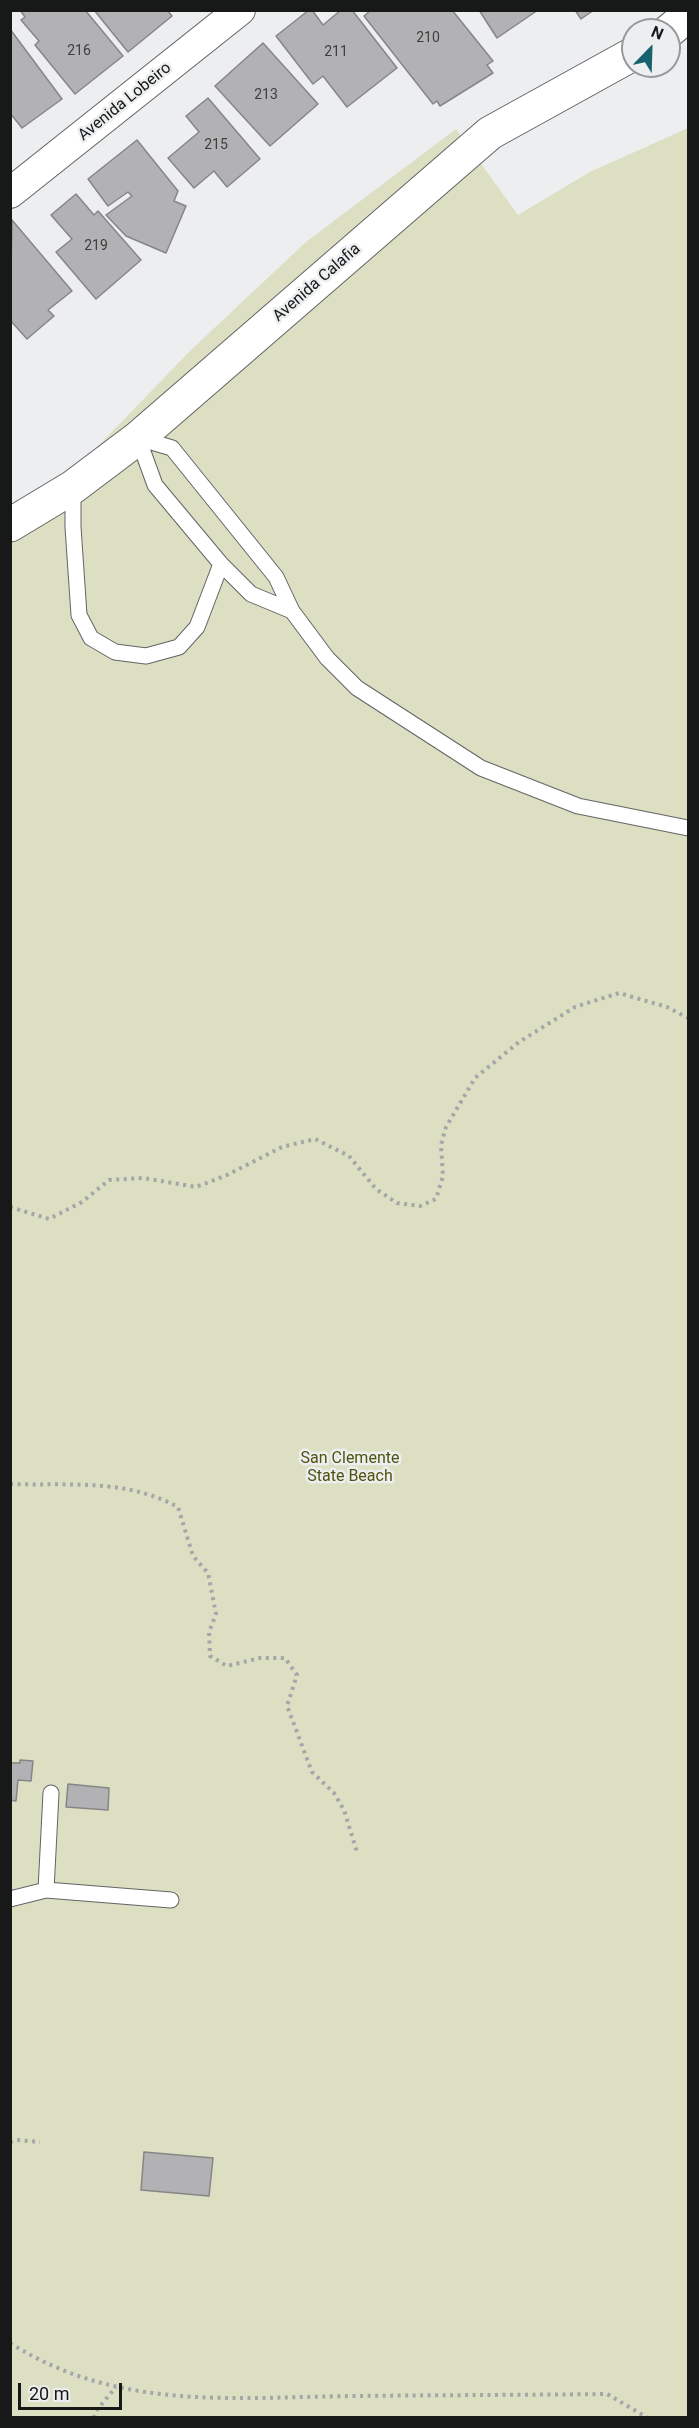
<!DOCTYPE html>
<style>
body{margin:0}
#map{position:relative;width:699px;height:2428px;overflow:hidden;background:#eceef0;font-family:Roboto,sans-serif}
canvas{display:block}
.frame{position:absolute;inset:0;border:12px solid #171818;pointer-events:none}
.north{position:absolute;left:621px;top:18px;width:60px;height:60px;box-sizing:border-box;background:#eceef0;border:2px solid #97989a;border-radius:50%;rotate:23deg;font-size:16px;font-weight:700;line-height:24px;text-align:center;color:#171818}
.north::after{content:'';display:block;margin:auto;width:21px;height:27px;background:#16636d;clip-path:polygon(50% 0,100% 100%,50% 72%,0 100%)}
.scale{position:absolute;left:18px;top:2383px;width:104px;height:27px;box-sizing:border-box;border:3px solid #171818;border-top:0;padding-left:8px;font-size:18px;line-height:21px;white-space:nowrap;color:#171818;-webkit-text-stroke:4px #eceef0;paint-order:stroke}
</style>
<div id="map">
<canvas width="699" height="2428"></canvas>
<div class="frame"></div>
<div class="north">N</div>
<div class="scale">20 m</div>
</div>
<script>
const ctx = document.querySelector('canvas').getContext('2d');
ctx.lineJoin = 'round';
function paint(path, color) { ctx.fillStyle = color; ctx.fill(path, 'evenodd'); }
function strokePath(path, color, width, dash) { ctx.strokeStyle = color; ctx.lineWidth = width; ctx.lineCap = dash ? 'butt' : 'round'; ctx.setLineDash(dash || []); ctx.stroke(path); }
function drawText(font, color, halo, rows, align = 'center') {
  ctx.font = font + ' Roboto,sans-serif'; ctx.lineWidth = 5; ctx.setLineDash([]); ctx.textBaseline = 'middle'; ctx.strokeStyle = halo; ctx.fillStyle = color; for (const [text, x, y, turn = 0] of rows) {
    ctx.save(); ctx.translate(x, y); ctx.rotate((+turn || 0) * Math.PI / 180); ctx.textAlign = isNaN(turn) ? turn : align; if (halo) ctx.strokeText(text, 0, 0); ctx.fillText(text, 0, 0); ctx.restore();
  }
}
paint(new Path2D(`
 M 688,128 L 688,2417 L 11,2418 L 11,519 L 47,499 L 191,350 L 306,242 L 456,129 L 518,215 L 590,172 Z`), '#dcdfc1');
const building = new Path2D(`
 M 20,10 L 85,10 L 123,56 L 75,94 L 35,45 L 39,41 L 21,20 L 25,17 Z
 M 94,10 L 167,10 L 172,16 L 128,52 Z
 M 309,10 L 312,10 L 323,25 L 341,10 L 352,10 L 397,68 L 347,107 L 323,76 L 313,84 L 276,36 Z
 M 371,10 L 452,10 L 493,61 L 487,65 L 493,73 L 440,106 L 437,101 L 433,104 L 364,16 Z
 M 479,10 L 538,10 L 497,38 Z
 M 575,10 L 594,10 L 581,19 Z
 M 10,29 L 62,99 L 22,128 L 10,113 Z
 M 263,43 L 318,104 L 270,146 L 215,86 Z
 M 208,98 L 260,159 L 227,187 L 214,171 L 194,188 L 168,158 L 199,132 L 186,116 Z
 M 137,140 L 178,191 L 174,201 L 186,206 L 166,253 L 126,236 L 106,215 L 132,196 L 128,192 L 108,206 L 88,179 Z
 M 76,194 L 94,215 L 98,211 L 141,260 L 96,299 L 56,252 L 72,239 L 51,215 Z
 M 12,220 L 72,291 L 48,310 L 54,316 L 27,339 L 10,320 Z
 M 20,1760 L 33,1761 L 31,1781 L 18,1780 L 16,1801 L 10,1800 L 10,1763 L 20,1763 Z
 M 68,1784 L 109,1788 L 108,1810 L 66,1807 Z
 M 144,2152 L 213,2158 L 209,2196 L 141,2190 Z`);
paint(building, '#b2b2b4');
strokePath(building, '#868587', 1.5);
const service = new Path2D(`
 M 138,438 L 172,448 L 276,577 L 292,611 L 327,658 L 357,688 L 481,768 L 578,806 L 688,828
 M 138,438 L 155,485 L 221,564 L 251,594 L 292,611
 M 73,487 L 73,527 L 79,615 L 91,638 L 115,652 L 146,656 L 179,647 L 197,627 L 221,564
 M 46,1890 L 171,1900
 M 10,1899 L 46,1890 L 51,1793`);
const minor = new Path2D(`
 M 10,193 L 240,10`);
const tertiary = new Path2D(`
 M 10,525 L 73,487 L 138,438 L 490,133 L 633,54`);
const secondary = new Path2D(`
 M 669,31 L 688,15`);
strokePath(service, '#636466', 17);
strokePath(minor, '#636466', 32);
strokePath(tertiary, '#636466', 35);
strokePath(secondary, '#636466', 35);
strokePath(new Path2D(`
 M 10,1207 L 49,1219 L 82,1202 L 109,1180 L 143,1178 L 196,1187 L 227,1175 L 282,1147 L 315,1139 L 349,1156 L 376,1189 L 397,1203 L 420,1206 L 436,1199 L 443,1176 L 441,1145 L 446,1127 L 475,1078 L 519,1042 L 575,1007 L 619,993 L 667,1007 L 688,1018
 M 10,1484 C 69,1486 124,1478 178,1507 L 193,1556 L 208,1573 L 216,1614 L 209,1632 L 210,1656 L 227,1666 L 260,1658 L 285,1658 L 297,1675 L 287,1706 L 312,1772 L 334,1793 L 344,1810 L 357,1852
 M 10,2142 L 16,2140 L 40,2142
 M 10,2343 C 119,2412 234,2397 356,2396 C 440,2395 523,2395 607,2394 L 648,2418
 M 94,2418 L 96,2411 L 116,2387`), '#a4a6a7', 4, [3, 4.5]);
strokePath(service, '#fff', 15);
strokePath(minor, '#fff', 30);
strokePath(tertiary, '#fff', 33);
strokePath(secondary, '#fff', 33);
drawText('14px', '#3e3e3f', null, [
 ["210",428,38],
 ["216",79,51],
 ["211",336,52],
 ["213",266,95],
 ["215",216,145],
 ["219",96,246]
]);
drawText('16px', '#171818', '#eceef0', [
 ["Avenida Lobeiro",125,102,-39],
 ["Avenida Calafia",317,283,-41]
]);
drawText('16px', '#50530d', '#eceef0', [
 ["San Clemente",350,1459],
 ["State Beach",350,1477]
]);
</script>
